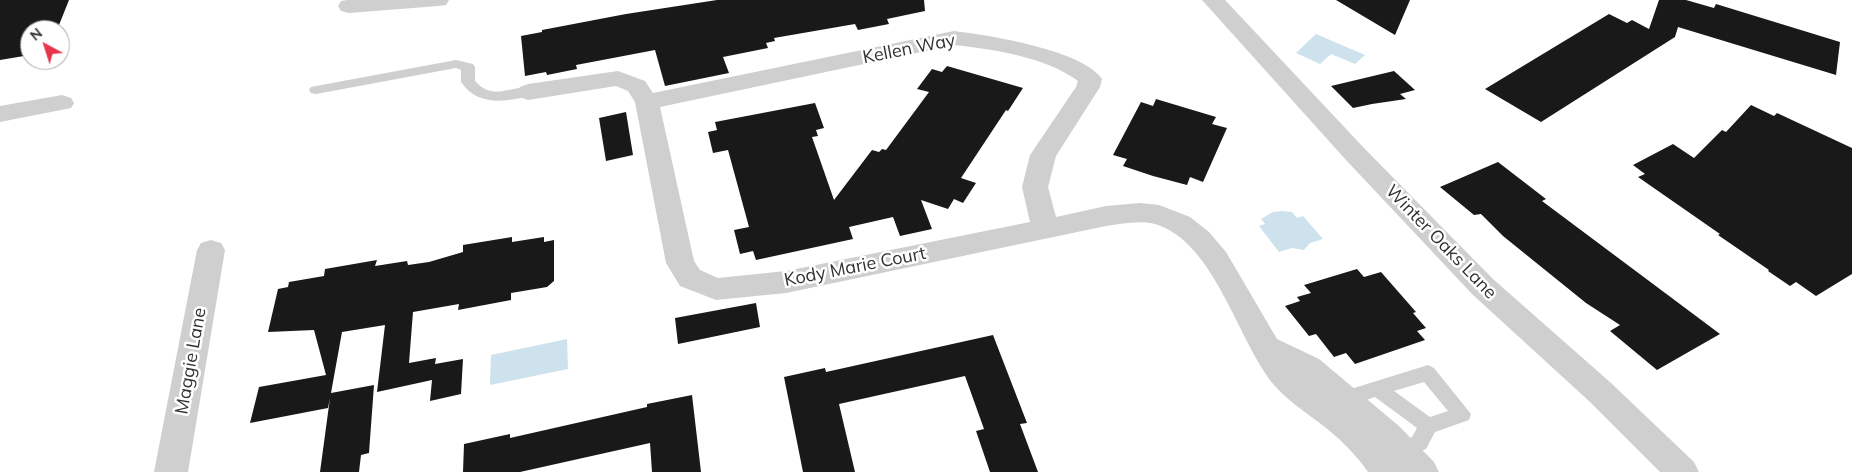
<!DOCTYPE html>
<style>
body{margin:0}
#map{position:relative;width:1852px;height:472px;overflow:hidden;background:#fff;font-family:Mulish,sans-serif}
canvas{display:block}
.north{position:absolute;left:20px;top:20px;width:50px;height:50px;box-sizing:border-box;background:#fff;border:1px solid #adadad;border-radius:50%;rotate:320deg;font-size:14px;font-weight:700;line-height:20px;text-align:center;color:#323232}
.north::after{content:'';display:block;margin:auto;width:18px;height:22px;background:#e6364c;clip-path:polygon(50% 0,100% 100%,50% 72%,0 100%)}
</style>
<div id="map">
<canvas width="1852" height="472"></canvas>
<div class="north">N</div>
</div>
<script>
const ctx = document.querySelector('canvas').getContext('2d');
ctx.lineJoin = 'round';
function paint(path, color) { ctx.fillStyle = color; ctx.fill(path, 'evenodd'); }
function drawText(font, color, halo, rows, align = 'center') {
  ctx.font = font + ' Mulish,sans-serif'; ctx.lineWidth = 5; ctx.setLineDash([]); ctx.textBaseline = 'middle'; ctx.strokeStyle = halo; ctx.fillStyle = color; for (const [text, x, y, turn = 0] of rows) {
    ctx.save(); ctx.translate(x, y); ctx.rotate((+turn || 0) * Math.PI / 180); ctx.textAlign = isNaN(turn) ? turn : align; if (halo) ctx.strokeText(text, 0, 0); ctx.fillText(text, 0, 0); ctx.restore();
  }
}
paint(new Path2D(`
 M 1316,34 L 1365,55 L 1355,64 L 1331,54 L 1320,64 L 1296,53 Z
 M 1282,211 L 1292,212 L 1297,218 L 1303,216 L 1323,239 L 1310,243 L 1304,250 L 1292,248 L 1279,252 L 1259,226 L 1265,224 L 1261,219 L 1273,212 Z
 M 567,339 L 568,369 L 490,385 L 491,355 Z`), '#cde2ed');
paint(new Path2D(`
 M 0,0 L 69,0 L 57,30 L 30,30 L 30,55 L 0,60 Z
 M 717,0 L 924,0 L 925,11 L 887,19 L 889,24 L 858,30 L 855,24 L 774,38 L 775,41 L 766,43 L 768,48 L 723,57 L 729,73 L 665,86 L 655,50 L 576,65 L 577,69 L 547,75 L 546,72 L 525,76 L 521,36 L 542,32 L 542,30 L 626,14 Z
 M 1336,0 L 1410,0 L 1395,35 Z
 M 1659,0 L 1686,0 L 1714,8 L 1716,4 L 1840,42 L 1836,75 L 1678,27 L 1675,37 L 1541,122 L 1485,89 L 1609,14 L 1627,23 L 1632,20 L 1649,29 Z
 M 947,66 L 1023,88 L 1008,111 L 1006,110 L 961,178 L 976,183 L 963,203 L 954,199 L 948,209 L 921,200 L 932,229 L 900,236 L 893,217 L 849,227 L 853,239 L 756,260 L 753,251 L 740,254 L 734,230 L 749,227 L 728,150 L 713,153 L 708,132 L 717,130 L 715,122 L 815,103 L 824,128 L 816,130 L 818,136 L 812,137 L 834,200 L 872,150 L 879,152 L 882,149 L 886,150 L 929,92 L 917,89 L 932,69 L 942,72 Z
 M 1394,71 L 1415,90 L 1400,94 L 1406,99 L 1372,104 L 1353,108 L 1331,86 Z
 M 1156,99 L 1216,117 L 1212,124 L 1227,128 L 1203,182 L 1190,177 L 1187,185 L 1153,176 L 1123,166 L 1127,159 L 1113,155 L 1141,102 L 1153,106 Z
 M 1751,105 L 1774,116 L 1777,113 L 1852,148 L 1852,274 L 1816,296 L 1796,282 L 1790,286 L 1768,271 L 1769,270 L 1718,235 L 1720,234 L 1638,177 L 1645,174 L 1633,165 L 1673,144 L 1694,158 L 1722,130 L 1726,132 Z
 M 626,112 L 633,155 L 606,161 L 599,118 Z
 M 1498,162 L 1546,199 L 1542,201 L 1720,334 L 1657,370 L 1610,331 L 1620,325 L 1586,303 L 1503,236 L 1481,214 L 1474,215 L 1440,187 Z
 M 512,237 L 512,242 L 544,237 L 544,242 L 554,240 L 554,281 L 547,287 L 511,293 L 511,300 L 458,310 L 459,304 L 413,312 L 409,363 L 436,358 L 435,364 L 463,359 L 461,394 L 430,401 L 432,380 L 377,392 L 385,325 L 342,332 L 331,393 L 374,385 L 369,453 L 361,455 L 359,472 L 320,472 L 330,398 L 328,408 L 250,423 L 259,387 L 326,375 L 314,330 L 268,332 L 278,289 L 288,287 L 289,282 L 324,276 L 325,269 L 377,260 L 375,266 L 407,261 L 408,265 L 429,262 L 463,252 L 463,245 Z
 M 1357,269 L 1364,277 L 1381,272 L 1416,312 L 1413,313 L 1426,328 L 1417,331 L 1425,340 L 1355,364 L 1346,353 L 1334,357 L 1316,334 L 1309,336 L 1285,306 L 1300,301 L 1297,297 L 1311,293 L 1304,285 Z
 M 756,303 L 760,327 L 678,344 L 675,318 Z
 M 993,335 L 1027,423 L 1020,424 L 1038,472 L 990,472 L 976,431 L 984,429 L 965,376 L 839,404 L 855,472 L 803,472 L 784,377 L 825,368 L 826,372 Z
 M 692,395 L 701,472 L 652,472 L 650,443 L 520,472 L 463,472 L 464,444 L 510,434 L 510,438 L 647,407 L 647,404 Z`), '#191919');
paint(new Path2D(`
 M 456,60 L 473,64 L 475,67 L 475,81 C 495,103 511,83 533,89 L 535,92 L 533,95 C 507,102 478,107 461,82 L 461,70 L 456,68 L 316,94 L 311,93 L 309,90 L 311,87 L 316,86 Z
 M 1428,365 L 1434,368 L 1471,414 L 1469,420 L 1435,432 L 1426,449 C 1415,453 1405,460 1394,456 L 1391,450 L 1394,444 L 1412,437 L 1417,428 L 1375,397 L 1345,407 L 1338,405 L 1336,399 L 1338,393 ZM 1424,382 L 1448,411 L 1430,417 L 1394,391 Z`), '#cfcfcf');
paint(new Path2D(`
 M 347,0 L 449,0 L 446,5 L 438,6 L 349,13 L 341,11 L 338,6 L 341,1 Z
 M 1202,0 L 1225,0 L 1364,148 L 1493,279 L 1611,383 L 1694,462 L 1699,472 L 1660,472 L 1589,401 L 1473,295 L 1346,160 Z
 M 954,31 C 988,35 1083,50 1102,79 L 1100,87 L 1056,156 L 1048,187 L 1056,217 L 1106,206 L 1140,203 L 1159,205 L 1190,217 L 1209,232 L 1226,252 L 1277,339 L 1319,359 L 1399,426 L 1434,462 L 1439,472 L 1368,472 C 1355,453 1339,438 1321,424 C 1305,412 1287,400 1274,385 C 1237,340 1215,242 1155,224 C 1140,220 1121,224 1106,226 L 786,293 L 716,300 L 680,286 L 666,263 L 635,102 L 628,91 L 616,86 L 528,100 L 520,97 L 516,92 L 520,87 L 528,84 L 618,71 L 645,81 L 653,93 ZM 954,45 C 992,49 1046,57 1078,81 L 1076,87 L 1030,155 L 1022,187 L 1030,222 L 786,271 L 718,278 L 700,270 L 694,261 L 660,107 Z
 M 62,95 L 71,98 L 74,103 L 71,108 L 0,122 L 0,106 Z
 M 211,240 L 221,243 L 225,250 L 188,472 L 154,472 L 197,250 L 201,243 Z`), '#cfcfcf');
drawText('18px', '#323232', '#fff', [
 ["Kellen Way",909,49,-11],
 ["Winter Oaks Lane",1441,242,46],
 ["Kody Marie Court",855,267,-11],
 ["Maggie Lane",191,361,-80]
]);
</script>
